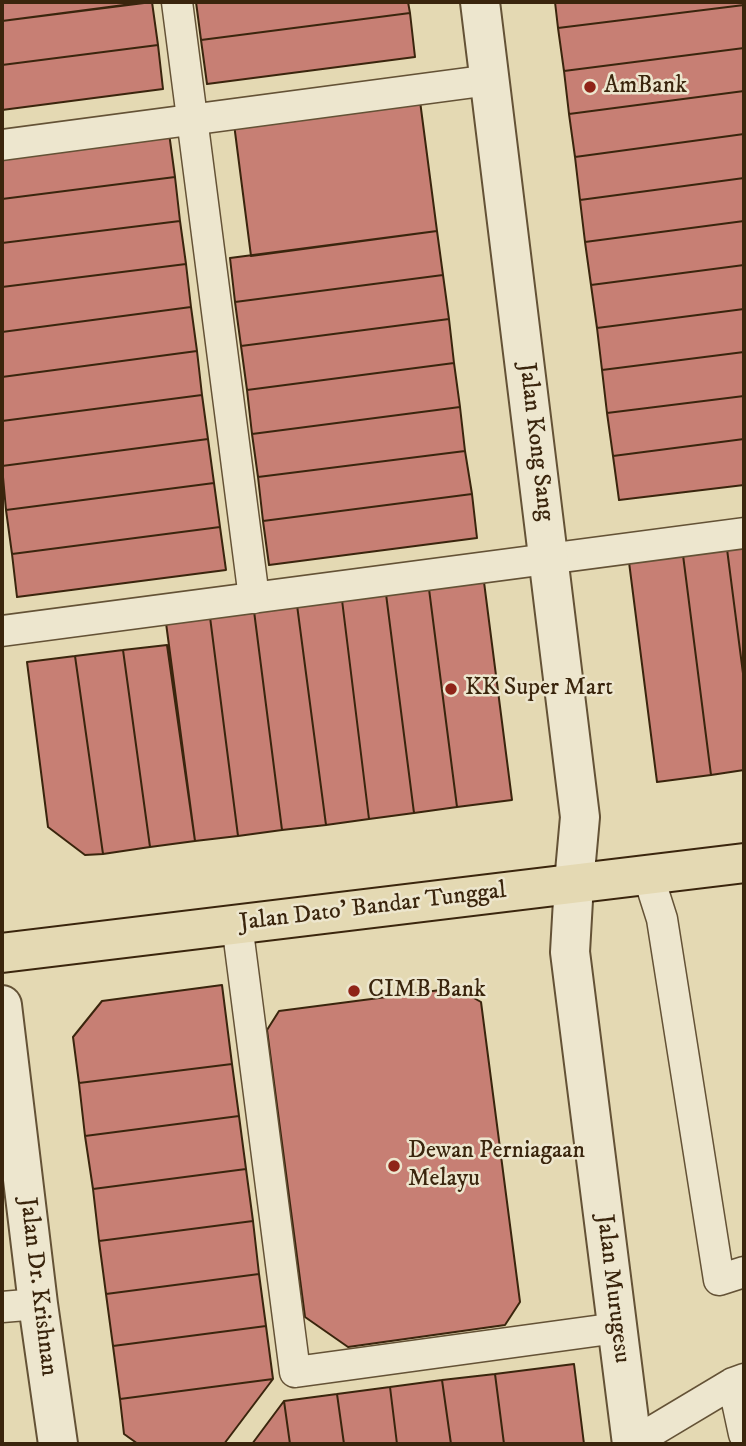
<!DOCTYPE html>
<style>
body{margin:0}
#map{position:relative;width:746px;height:1446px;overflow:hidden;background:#e4d9b3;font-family:"IM FELL DW Pica",serif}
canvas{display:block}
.frame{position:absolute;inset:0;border:4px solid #3a250d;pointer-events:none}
</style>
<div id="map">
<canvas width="746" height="1446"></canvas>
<div class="frame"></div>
</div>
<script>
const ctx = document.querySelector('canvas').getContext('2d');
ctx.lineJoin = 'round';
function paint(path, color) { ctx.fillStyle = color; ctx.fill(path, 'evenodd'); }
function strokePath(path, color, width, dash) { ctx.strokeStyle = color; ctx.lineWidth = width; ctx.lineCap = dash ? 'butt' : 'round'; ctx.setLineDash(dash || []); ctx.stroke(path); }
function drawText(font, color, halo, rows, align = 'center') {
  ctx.font = font + ' "IM FELL DW Pica",serif'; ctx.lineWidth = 5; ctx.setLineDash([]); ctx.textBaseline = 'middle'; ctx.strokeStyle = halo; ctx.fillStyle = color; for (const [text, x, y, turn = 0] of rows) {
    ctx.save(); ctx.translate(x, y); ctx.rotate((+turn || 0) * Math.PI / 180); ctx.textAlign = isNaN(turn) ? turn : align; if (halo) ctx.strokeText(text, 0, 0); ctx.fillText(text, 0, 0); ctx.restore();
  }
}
const building = new Path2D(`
 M 2,2 L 147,2 L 2,21 Z
 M 152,2 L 158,45 L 2,65 L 2,21 Z
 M 196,2 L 408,2 L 410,13 L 201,40 Z
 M 555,2 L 744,2 L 744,5 L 558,28 Z
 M 744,5 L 744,48 L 564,71 L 558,28 Z
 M 410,13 L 415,57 L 207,84 L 201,40 Z
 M 158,45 L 163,89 L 2,110 L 2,65 Z
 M 744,48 L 744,91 L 569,114 L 564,71 Z
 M 744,91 L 744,134 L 575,157 L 569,114 Z
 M 420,101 L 437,231 L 251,256 L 234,124 Z
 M 169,133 L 175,177 L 2,199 L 2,155 Z
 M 744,134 L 744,178 L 580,200 L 575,157 Z
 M 175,177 L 180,221 L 2,243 L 2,199 Z
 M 744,178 L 744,221 L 585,242 L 580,200 Z
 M 180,221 L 186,264 L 2,287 L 2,243 Z
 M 744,221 L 744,265 L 591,285 L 585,242 Z
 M 437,231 L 443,275 L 235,302 L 230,258 Z
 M 186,264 L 191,307 L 2,332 L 2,287 Z
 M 744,265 L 744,309 L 597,328 L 591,285 Z
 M 443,275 L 449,319 L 241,346 L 235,302 Z
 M 191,307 L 197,351 L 2,377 L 2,332 Z
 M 744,309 L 744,352 L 602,370 L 597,328 Z
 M 449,319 L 454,363 L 247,390 L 241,346 Z
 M 197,351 L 202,395 L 2,421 L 2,377 Z
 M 744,352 L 744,396 L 607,413 L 602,370 Z
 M 454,363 L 460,407 L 252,434 L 247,390 Z
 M 202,395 L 208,439 L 2,466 L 2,421 Z
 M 744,396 L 744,439 L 613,456 L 607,413 Z
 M 460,407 L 465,451 L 258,477 L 252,434 Z
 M 208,439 L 214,483 L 6,510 L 2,466 Z
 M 744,439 L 744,485 L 619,500 L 613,456 Z
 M 465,451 L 472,494 L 263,521 L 258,477 Z
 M 214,483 L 220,527 L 12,554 L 6,510 Z
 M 472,494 L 477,538 L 269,565 L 263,521 Z
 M 220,527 L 226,570 L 17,597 L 12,554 Z
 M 744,547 L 744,681 L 727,549 Z
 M 727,549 L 744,681 L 744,770 L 711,775 L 683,555 Z
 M 683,555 L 711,775 L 657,782 L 629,562 Z
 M 484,582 L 512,800 L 457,807 L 429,589 Z
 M 429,589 L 457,807 L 414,813 L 386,594 Z
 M 386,594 L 414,813 L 369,819 L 342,600 Z
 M 342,600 L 369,819 L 326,825 L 297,605 Z
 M 297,605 L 326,825 L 282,830 L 254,611 Z
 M 254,611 L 282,830 L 238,836 L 210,617 Z
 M 210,617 L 238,836 L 195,841 L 166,623 Z
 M 167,645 L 195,841 L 150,847 L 123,650 Z
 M 123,650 L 150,847 L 103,854 L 75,656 Z
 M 75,656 L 103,854 L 85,855 L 48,827 L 27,662 Z
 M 222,985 L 232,1064 L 79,1083 L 73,1037 L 102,1001 Z
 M 456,988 L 481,1002 L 520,1302 L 505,1325 L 348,1347 L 305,1317 L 267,1030 L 279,1011 Z
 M 232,1064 L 239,1116 L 85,1136 L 79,1083 Z
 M 239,1116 L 246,1169 L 93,1189 L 85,1136 Z
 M 246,1169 L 253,1221 L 99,1241 L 93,1189 Z
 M 253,1221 L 259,1274 L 106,1294 L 99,1241 Z
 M 259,1274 L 266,1326 L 113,1346 L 106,1294 Z
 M 266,1326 L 273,1379 L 120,1399 L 113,1346 Z
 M 574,1364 L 584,1444 L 504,1444 L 495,1374 Z
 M 495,1374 L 504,1444 L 451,1444 L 442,1380 Z
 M 273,1379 L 224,1444 L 138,1444 L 124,1434 L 120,1399 Z
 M 442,1380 L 451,1444 L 397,1444 L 390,1387 Z
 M 390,1387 L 397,1444 L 344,1444 L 337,1394 Z
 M 337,1394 L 344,1444 L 290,1444 L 284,1401 Z
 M 284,1401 L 290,1444 L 252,1444 Z`);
paint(building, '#c77f74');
strokePath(building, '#3a250d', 2);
const service = new Path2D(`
 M 177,2 L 254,598
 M 2,145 L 490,80
 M 2,631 L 744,533
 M 648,875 L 662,919 L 719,1280 L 744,1272
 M 237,924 L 295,1372 L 617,1328
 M 2,1307 L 38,1304
 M 733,1383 L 744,1434
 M 631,1444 L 733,1383 L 744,1379`);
const minor = new Path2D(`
 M 574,883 L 570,952 L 632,1444`);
const tertiary = new Path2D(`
 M 480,2 L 580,817 L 574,883
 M 2,1005 L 38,1304 L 58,1444`);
const trunk = new Path2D(`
 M 2,953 L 744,863`);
strokePath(service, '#645236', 33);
strokePath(minor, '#645236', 42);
strokePath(tertiary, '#645236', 42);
strokePath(trunk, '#3a250d', 42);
strokePath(service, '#ede6ce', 30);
strokePath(minor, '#ede6ce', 38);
strokePath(tertiary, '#ede6ce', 38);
strokePath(trunk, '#e4d9b3', 38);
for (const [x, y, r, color] of [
 [590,87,7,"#8f2418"],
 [451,689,7,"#8f2418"],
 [354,991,7,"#8f2418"],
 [394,1166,7,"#8f2418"]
]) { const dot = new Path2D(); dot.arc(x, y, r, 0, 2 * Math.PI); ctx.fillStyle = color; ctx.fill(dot); strokePath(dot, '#ede6ce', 2.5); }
drawText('24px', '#3a250d', '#ede6ce', [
 ["AmBank",604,87],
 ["KK Super Mart",465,689],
 ["CIMB Bank",368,991],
 ["Dewan Perniagaan",408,1152],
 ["Melayu",408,1180]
], 'left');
drawText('24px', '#3a250d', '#ede6ce', [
 ["Jalan Kong Sang",535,442,83],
 ["Jalan Dato' Bandar Tunggal",373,908,-7],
 ["Jalan Dr. Krishnan",37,1287,83],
 ["Jalan Murugesu",612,1289,83]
]);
</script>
